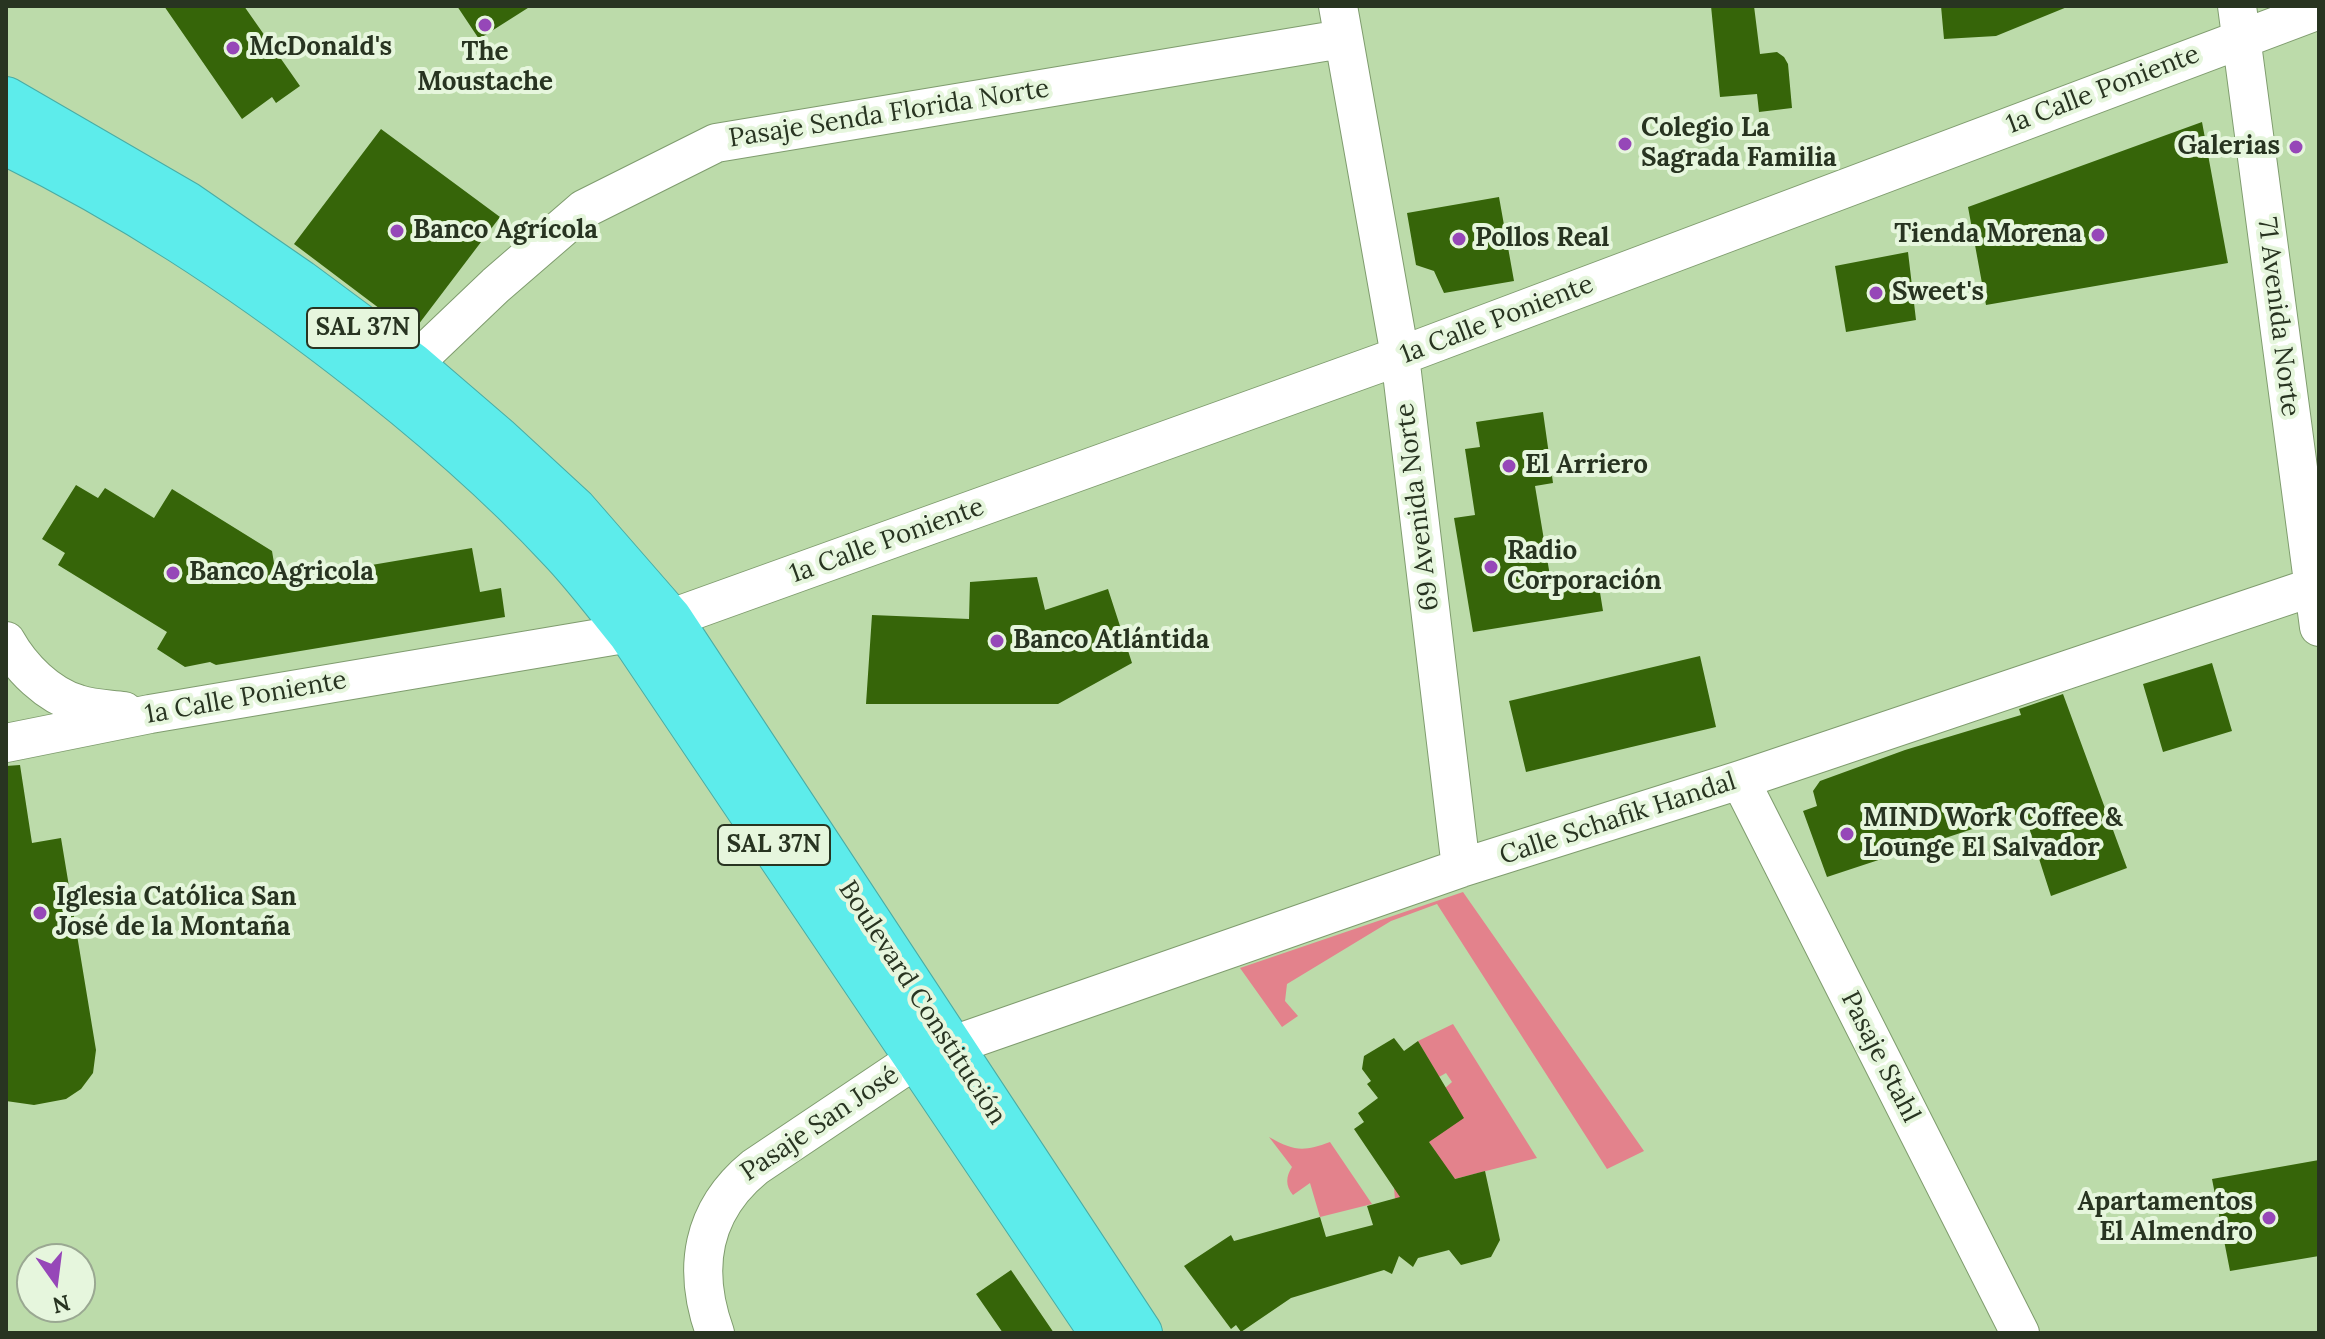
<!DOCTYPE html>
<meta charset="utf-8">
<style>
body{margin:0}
#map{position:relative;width:2325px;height:1339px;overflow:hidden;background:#bcdbaa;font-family:Lora,serif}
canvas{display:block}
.frame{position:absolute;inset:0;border:8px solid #283421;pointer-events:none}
.north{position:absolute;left:16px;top:1243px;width:80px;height:80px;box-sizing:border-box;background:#e6f6dd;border:2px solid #9aa892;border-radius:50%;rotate:166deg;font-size:22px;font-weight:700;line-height:32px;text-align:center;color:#283421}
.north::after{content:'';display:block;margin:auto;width:28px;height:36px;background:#9647b8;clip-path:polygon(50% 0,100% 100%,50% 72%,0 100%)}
</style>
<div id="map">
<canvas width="2325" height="1339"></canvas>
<div class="frame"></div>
<div class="north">N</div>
</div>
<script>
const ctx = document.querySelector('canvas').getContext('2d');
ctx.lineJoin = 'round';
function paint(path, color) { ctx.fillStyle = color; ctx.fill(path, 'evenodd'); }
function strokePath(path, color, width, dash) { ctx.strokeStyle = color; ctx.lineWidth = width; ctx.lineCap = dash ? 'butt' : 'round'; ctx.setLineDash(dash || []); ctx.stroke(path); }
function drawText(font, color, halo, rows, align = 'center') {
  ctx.font = font + ' Lora,serif'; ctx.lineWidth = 8; ctx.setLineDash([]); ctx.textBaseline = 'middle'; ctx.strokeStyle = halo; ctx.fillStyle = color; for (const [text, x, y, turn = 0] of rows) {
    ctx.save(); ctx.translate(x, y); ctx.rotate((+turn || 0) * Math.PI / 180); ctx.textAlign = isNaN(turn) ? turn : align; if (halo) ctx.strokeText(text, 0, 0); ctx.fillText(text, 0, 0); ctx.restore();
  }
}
paint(new Path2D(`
 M 1463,892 L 1644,1151 L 1607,1169 L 1437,904 L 1391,921 L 1287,984 L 1285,1001 L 1298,1016 L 1282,1027 L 1240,968 Z
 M 1453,1024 L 1537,1158 L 1423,1187 L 1429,1208 L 1395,1199 L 1394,1188 L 1438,1156 L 1429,1142 L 1444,1089 L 1452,1082 L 1446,1073 L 1439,1077 L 1418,1041 Z
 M 1269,1137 C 1294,1151 1303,1152 1330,1142 L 1372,1204 L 1320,1217 L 1310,1183 L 1293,1195 C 1285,1186 1286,1176 1292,1167 Z`), '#e3828c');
paint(new Path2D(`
 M 164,6 L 244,6 L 300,86 L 276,103 L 272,97 L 242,119 Z
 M 457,6 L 531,6 L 479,39 Z
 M 1711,6 L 1754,6 L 1760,54 L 1777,52 L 1784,57 L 1788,64 L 1792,108 L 1759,112 L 1757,94 L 1720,97 Z
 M 1941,6 L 2066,6 L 2067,7 L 1996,36 L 1944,39 Z
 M 2202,122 L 2228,263 L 1986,305 L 1968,207 Z
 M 381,129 L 500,217 L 412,333 L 294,244 Z
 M 1499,197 L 1514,281 L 1444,293 L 1434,271 L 1416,265 L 1407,213 Z
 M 1908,252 L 1916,320 L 1846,332 L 1835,266 Z
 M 1543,412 L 1553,483 L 1535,486 L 1552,588 L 1598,580 L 1603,611 L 1473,632 L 1454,518 L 1475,515 L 1465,449 L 1480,447 L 1476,422 Z
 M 76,485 L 98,498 L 105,488 L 154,518 L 172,489 L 272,551 L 277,581 L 472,548 L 480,592 L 501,588 L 505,617 L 216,665 L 210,662 L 185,667 L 157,649 L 167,632 L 58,565 L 65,553 L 42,539 Z
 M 1037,577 L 1045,610 L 1108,589 L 1132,663 L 1058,704 L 866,704 L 872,615 L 969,619 L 970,582 Z
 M 1700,656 L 1716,727 L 1526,772 L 1509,701 Z
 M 2212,663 L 2232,731 L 2163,752 L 2143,684 Z
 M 2063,694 L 2127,868 L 2051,896 L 2024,812 L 1827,877 L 1803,811 L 1817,806 L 1813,791 L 1820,781 L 1905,750 L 2021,715 L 2019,709 Z
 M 20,765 L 32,843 L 61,838 L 96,1050 L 93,1073 L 81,1089 L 66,1099 L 34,1105 L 6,1101 L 6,766 Z
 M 1394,1038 L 1404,1051 L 1418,1041 L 1464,1118 L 1429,1142 L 1455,1179 L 1485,1171 L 1500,1240 L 1491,1257 L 1461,1265 L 1449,1250 L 1418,1258 L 1413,1267 L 1399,1256 L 1392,1274 L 1384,1270 L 1291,1298 L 1241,1332 L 1236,1325 L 1231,1329 L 1184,1266 L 1231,1235 L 1234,1241 L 1320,1217 L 1326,1237 L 1373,1225 L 1367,1206 L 1400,1197 L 1354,1129 L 1364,1122 L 1358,1113 L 1378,1098 L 1367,1084 L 1371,1081 L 1362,1069 L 1364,1056 Z
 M 2319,1160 L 2319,1256 L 2230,1271 L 2212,1179 Z
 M 1011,1270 L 1054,1333 L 1003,1333 L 976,1294 Z`), '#366509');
const minor = new Path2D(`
 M 1338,6 L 1400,356 L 1461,868
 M 2237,6 L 2319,627
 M 412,365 L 496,285 L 584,209 L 716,143 L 1342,39
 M 6,641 C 21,668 48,695 78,704 C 92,709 109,709 124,711
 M 6,743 L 150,714 L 630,633 L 1400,356 L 2319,10
 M 1740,780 L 2020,1333
 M 715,1333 C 692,1269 701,1211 755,1167 L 919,1057 L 1461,868 L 1740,780 L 2319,585`);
const highway = new Path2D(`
 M 6,99 L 187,204 L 300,282 L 412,365 L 498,439 L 575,510 L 670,619 L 1140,1333
 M 6,143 C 128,203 235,273 343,356 C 420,415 494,478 560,549 C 585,575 607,605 630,633 L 1102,1333`);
strokePath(minor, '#7f9c6e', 40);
strokePath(highway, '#4aaca4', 46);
strokePath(minor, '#fff', 38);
strokePath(highway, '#5deceb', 44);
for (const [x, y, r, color] of [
 [485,25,8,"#9647b8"],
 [233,48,8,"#9647b8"],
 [1625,144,8,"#9647b8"],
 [2296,147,8,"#9647b8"],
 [397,231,8,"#9647b8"],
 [2098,235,8,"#9647b8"],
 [1459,239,8,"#9647b8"],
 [1876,293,8,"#9647b8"],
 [1509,466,8,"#9647b8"],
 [1491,567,8,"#9647b8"],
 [173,573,8,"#9647b8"],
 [997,641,8,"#9647b8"],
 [1847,834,8,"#9647b8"],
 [40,913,8,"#9647b8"],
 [2269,1218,8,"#9647b8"]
]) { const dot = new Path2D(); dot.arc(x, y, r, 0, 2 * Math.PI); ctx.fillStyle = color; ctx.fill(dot); strokePath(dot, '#e6f6dd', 3); }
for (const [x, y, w] of [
 [363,328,112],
 [774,845,112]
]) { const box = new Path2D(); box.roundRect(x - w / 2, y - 20, w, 40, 6); ctx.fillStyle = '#e6f6dd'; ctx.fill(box); strokePath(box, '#283421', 2); }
drawText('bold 24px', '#283421', null, [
 ["SAL 37N",363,328],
 ["SAL 37N",774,845]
]);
drawText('bold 26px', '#283421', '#e6f6dd', [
 ["McDonald's",249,48],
 ["The",485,53,"center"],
 ["Moustache",485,83,"center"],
 ["Colegio La",1641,129],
 ["Sagrada Familia",1641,159],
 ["Galerias",2280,147,"right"],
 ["Banco Agrícola",413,231],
 ["Tienda Morena",2082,235,"right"],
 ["Pollos Real",1475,239],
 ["Sweet's",1892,293],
 ["El Arriero",1525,466],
 ["Radio",1507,552],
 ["Corporación",1507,582],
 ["Banco Agricola",189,573],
 ["Banco Atlántida",1013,641],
 ["MIND Work Coffee &",1863,819],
 ["Lounge El Salvador",1863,849],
 ["Iglesia Católica San",56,898],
 ["José de la Montaña",56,928],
 ["Apartamentos",2253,1203,"right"],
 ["El Almendro",2253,1233,"right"]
], 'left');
drawText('26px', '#283421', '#e6f6dd', [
 ["1a Calle Poniente",2103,90,-21],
 ["Pasaje Senda Florida Norte",889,114,-9],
 ["71 Avenida Norte",2278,317,83],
 ["1a Calle Poniente",1497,320,-21],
 ["69 Avenida Norte",1418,507,-97],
 ["1a Calle Poniente",887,541,-20],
 ["1a Calle Poniente",246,698,-10],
 ["Calle Schafik Handal",1618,819,-18],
 ["Boulevard Constitución",922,1003,57],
 ["Pasaje Stahl",1880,1057,63],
 ["Pasaje San José",820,1124,-34]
]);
</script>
